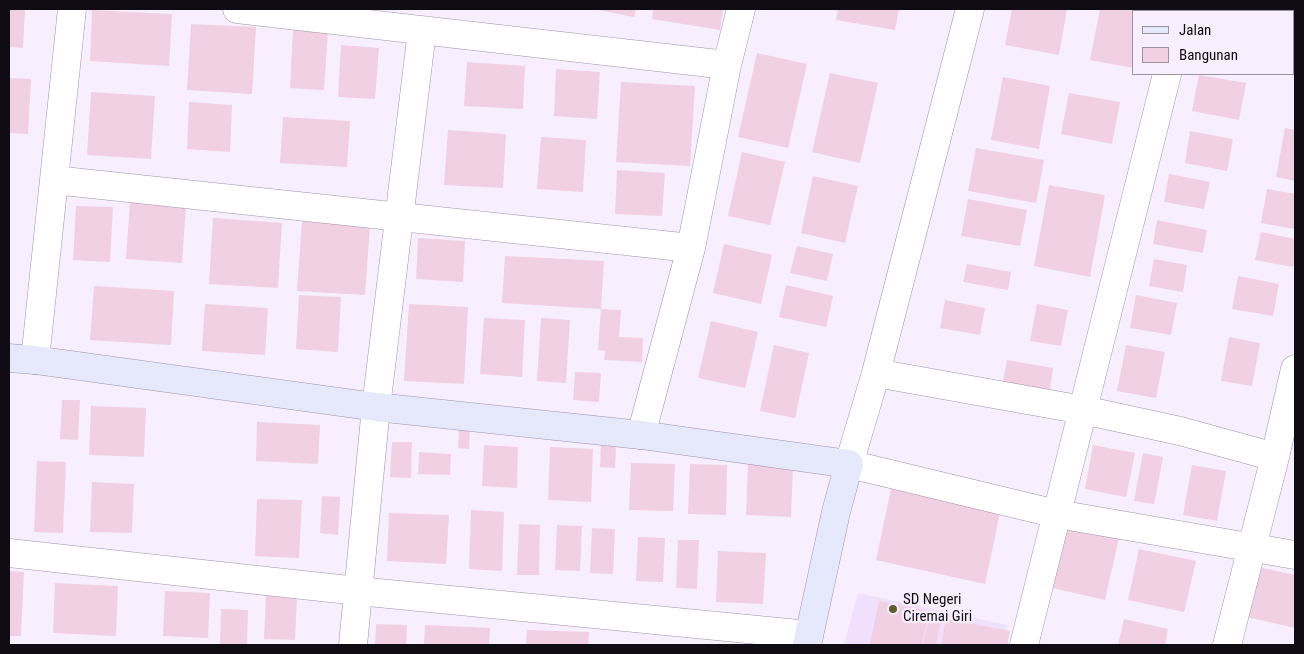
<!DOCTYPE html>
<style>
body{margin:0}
#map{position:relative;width:1304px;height:654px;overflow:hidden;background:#f7effd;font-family:"Roboto Condensed",sans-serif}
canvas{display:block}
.frame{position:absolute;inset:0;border:10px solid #100c13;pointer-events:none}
.legend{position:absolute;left:1132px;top:10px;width:162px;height:65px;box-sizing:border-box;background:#f7effd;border:1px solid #9b949f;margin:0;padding:6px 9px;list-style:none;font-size:15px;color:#100c13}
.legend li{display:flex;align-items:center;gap:10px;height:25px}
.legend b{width:25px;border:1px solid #9b949f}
</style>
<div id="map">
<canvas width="1304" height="654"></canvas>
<div class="frame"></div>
<ul class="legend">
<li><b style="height:6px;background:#e6e8fc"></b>Jalan</li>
<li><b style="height:14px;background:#f1d0e3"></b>Bangunan</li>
</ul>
</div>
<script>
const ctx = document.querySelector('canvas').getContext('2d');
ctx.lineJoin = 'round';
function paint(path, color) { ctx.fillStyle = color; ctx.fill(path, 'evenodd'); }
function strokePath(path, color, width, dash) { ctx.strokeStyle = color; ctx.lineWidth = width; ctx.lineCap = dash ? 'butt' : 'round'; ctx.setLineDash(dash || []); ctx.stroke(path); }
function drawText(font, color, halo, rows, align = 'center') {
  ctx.font = font + ' "Roboto Condensed",sans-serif'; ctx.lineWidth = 4.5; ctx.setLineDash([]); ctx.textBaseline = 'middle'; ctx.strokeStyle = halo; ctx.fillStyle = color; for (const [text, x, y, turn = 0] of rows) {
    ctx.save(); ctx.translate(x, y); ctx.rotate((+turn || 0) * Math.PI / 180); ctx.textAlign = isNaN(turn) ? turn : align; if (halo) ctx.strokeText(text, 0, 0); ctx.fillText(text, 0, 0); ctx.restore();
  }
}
paint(new Path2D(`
 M 858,593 L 1007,625 L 1006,630 L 1010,631 L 1007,645 L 844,645 Z`), '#f1dffe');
paint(new Path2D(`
 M 9,9 L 25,9 L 23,48 L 9,47 Z
 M 599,9 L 636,9 L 634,17 L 598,10 Z
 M 653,9 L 723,9 L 720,30 L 652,19 Z
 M 838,9 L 899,9 L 895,30 L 836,20 Z
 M 1012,9 L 1067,9 L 1059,55 L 1005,45 Z
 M 1100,9 L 1149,9 L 1149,11 L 1133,11 L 1133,68 L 1090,60 Z
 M 1202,9 L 1248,9 L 1247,11 L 1202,11 Z
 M 92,10 L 172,14 L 169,66 L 90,61 Z
 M 191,24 L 256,27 L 252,94 L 187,90 Z
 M 293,28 L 328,30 L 324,90 L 290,88 Z
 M 341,45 L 379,48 L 375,99 L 338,97 Z
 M 757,53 L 807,64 L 788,148 L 738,137 Z
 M 467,62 L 525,66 L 523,109 L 464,106 Z
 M 556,69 L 600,72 L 597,119 L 554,116 Z
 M 830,73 L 878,83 L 860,163 L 812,152 Z
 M 1199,75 L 1246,83 L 1239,120 L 1192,111 Z
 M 1003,77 L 1050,86 L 1039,149 L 991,140 Z
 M 9,78 L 31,79 L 28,134 L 9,133 Z
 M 621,82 L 695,86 L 690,166 L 616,162 Z
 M 91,92 L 155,96 L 151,159 L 87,155 Z
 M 1069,93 L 1120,102 L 1112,144 L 1061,134 Z
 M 189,102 L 232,105 L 230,152 L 187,149 Z
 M 283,117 L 350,121 L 347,167 L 280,163 Z
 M 1285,128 L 1295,130 L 1295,181 L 1276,177 Z
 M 448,130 L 506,134 L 503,188 L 444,185 Z
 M 1190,131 L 1233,139 L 1227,171 L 1185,163 Z
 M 541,137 L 586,140 L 583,192 L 537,189 Z
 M 976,148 L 1044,160 L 1036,203 L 968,191 Z
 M 742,152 L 785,162 L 770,225 L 728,216 Z
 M 617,170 L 665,173 L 662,216 L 615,214 Z
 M 1169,174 L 1210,182 L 1204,209 L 1164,202 Z
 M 813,176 L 858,186 L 845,243 L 801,233 Z
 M 1049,185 L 1105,195 L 1090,277 L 1034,266 Z
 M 1267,189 L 1295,194 L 1295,229 L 1261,223 Z
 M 968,199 L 1027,210 L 1020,246 L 961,236 Z
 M 130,202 L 186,205 L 182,263 L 126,259 Z
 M 76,206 L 113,207 L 110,262 L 73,260 Z
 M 213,218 L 282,223 L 278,288 L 209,284 Z
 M 1157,220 L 1207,230 L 1203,253 L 1153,244 Z
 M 302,221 L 370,225 L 365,295 L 297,291 Z
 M 1261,232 L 1295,239 L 1295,256 L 1293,267 L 1255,260 Z
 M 418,238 L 465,241 L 463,282 L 416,279 Z
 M 724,244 L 772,255 L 761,304 L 713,293 Z
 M 797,246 L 833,254 L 827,281 L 790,273 Z
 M 505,256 L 604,261 L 601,309 L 502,303 Z
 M 1154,259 L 1187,265 L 1183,292 L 1149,286 Z
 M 967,264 L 1011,272 L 1008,290 L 963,282 Z
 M 1238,276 L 1279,284 L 1273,316 L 1232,309 Z
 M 786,285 L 833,296 L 826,327 L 779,317 Z
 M 94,286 L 174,291 L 171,345 L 90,340 Z
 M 299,295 L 341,297 L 338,352 L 296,349 Z
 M 1136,295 L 1177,303 L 1171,335 L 1130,328 Z
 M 945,300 L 985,308 L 980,335 L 940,328 Z
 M 205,304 L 268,308 L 265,355 L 202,351 Z
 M 409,304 L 468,307 L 464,384 L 404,381 Z
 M 1037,304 L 1068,310 L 1061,346 L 1030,341 Z
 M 601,309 L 621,310 L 619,337 L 643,338 L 642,362 L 604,360 L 605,351 L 598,350 Z
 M 484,318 L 525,320 L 522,377 L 480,374 Z
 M 541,318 L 570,320 L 566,383 L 537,381 Z
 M 711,321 L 758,332 L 745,388 L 698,378 Z
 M 1229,337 L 1260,343 L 1252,386 L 1221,381 Z
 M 774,345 L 809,353 L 795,418 L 760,411 Z
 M 1126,345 L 1165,352 L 1156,398 L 1117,391 Z
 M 1007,360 L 1053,368 L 1049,395 L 1002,386 Z
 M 575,372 L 601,373 L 599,402 L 573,400 Z
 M 62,400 L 80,400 L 78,440 L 60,439 Z
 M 91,406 L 146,408 L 144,457 L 89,455 Z
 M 257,422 L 320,425 L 318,464 L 256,461 Z
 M 459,427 L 470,427 L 469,449 L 458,448 Z
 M 392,442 L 412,442 L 411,478 L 390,477 Z
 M 601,442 L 616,443 L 615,468 L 600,467 Z
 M 484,445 L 518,447 L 517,488 L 482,486 Z
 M 1093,445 L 1135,453 L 1126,497 L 1085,489 Z
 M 550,447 L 593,449 L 591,502 L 548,500 Z
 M 419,452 L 451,454 L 450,475 L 418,474 Z
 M 1143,453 L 1163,457 L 1154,504 L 1134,501 Z
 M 37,461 L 66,462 L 63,533 L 34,532 Z
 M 631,463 L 675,464 L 673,511 L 629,510 Z
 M 690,464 L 727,465 L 726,515 L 688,514 Z
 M 748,464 L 793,466 L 791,517 L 746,515 Z
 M 1192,465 L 1226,471 L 1217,521 L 1183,515 Z
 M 92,482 L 134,484 L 132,533 L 90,532 Z
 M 891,489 L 1000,513 L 985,584 L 876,560 Z
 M 322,496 L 340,497 L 338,535 L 320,533 Z
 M 257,499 L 302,500 L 299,558 L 255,556 Z
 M 471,510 L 504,512 L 502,571 L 469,569 Z
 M 389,513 L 449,515 L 446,564 L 387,561 Z
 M 1063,521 L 1120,533 L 1105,600 L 1048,587 Z
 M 519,524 L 540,525 L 539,575 L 517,575 Z
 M 557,525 L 582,526 L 580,571 L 555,570 Z
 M 592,528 L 615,529 L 613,574 L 590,573 Z
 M 638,537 L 665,538 L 663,582 L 636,581 Z
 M 678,540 L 699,540 L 697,589 L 676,588 Z
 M 1139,549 L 1196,561 L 1184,612 L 1128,600 Z
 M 718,551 L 766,553 L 763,604 L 716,602 Z
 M 1258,567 L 1295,575 L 1295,628 L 1247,617 Z
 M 9,571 L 24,572 L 21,636 L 9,636 Z
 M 55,583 L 118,586 L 116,636 L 53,633 Z
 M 165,591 L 210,593 L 208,638 L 163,636 Z
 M 266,595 L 297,596 L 295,640 L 264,639 Z
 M 879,601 L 929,611 L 922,645 L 870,645 Z
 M 221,609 L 248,610 L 247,645 L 220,645 Z
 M 929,617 L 941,621 L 936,645 L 923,645 Z
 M 946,619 L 1010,631 L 1007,645 L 941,645 Z
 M 1124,619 L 1168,629 L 1165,645 L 1118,645 Z
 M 376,624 L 407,625 L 406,645 L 375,645 Z
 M 425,625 L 490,628 L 489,645 L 424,645 Z
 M 527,630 L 589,632 L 588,645 L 526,645 Z`), '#f1d0e3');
const street = new Path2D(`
 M 237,9 L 727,65 L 691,248 L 641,435
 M 970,9 L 876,373 L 849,464 L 1057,514 L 1295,555
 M 1183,11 L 1184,9
 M 727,65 L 741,9
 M 54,180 L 691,248
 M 35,360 L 72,9
 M 876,373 L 1083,410 L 1180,431 L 1275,457
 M 9,553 L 358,591 L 809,635
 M 353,645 L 376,407 L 422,31
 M 1024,645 L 1167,74
 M 1227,645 L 1275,457 L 1295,369`);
const secondary = new Path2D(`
 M 9,358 L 35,360 L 376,407 L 641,435 L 849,464 L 836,512 L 807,645`);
strokePath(street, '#9f92a8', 29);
strokePath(secondary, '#9f92a8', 29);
strokePath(street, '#fff', 28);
strokePath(secondary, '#e6e8fc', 28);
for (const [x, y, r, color] of [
 [893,609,5,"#5c5e2b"]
]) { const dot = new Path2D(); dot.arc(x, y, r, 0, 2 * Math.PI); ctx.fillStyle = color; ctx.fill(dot); strokePath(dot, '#f7effd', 2); }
drawText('15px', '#100c13', '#f7effd', [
 ["SD Negeri",903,600],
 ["Ciremai Giri",903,617]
], 'left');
</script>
